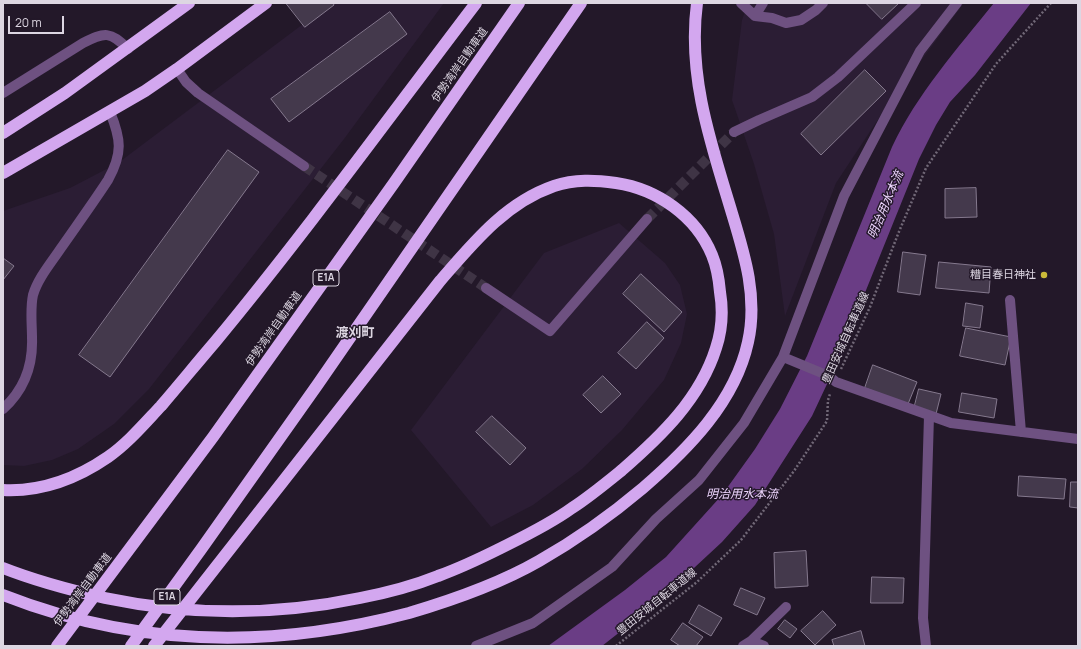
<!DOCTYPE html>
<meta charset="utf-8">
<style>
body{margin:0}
#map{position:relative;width:1081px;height:649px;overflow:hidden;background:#231829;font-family:Manrope,sans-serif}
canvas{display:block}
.frame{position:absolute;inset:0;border:4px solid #ddd6e2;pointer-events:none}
.scale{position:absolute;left:8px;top:16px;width:56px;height:18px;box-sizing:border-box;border:2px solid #ddd6e2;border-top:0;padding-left:5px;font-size:12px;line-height:14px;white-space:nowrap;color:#ddd6e2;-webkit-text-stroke:3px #231829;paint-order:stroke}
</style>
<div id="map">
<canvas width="1081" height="649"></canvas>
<div class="frame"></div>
<div class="scale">20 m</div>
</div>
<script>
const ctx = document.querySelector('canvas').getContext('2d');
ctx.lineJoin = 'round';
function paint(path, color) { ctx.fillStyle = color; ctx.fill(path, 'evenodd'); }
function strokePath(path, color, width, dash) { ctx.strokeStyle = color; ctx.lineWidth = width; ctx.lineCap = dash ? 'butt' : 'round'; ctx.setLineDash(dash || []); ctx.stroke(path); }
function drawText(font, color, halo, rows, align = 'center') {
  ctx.font = font + ' Manrope,"Noto Sans JP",sans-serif'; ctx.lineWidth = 3; ctx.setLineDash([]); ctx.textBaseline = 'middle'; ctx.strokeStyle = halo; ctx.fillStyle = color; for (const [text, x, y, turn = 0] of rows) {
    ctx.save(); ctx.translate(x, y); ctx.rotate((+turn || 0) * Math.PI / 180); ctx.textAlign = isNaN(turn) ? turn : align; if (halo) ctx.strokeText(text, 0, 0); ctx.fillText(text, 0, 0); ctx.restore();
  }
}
paint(new Path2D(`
 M 331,3 L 444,3 L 344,139 L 149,389 L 114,424 L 78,449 L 52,460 L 24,466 L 3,465 L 3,211 L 70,188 L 118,163 Z
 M 748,3 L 964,3 L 885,109 L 836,183 L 785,316 L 774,234 L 754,164 L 732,100 L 742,20 Z
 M 619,223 L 665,263 L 680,285 L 687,314 L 681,343 L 664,380 L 622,430 L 582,469 L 533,505 L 491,527 L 411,430 L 544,253 Z`), '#2b1d34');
paint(new Path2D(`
 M 994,3 L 1031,3 L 975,75 L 950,102 L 936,125 L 919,159 L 835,367 L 812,416 L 755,505 L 722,542 L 653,606 L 602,646 L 548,646 L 625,590 L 666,557 L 722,495 L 755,449 L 780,409 L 807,356 L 892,147 C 917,94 957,49 994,3 Z`), '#6a3d85');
const building = new Path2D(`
 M 286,3 L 333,3 L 334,5 L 305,27 Z
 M 866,3 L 899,3 L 882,19 Z
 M 390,12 L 407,34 L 289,122 L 271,99 Z
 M 865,70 L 886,91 L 821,155 L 801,134 Z
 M 228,150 L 259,172 L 110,377 L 79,355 Z
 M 976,188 L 977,217 L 945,218 L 945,189 Z
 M 903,252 L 926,255 L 920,295 L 898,292 Z
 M 3,258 L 14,266 L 3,280 Z
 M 939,262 L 991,267 L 989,293 L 936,288 Z
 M 641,274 L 682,312 L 664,332 L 623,294 Z
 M 966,303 L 983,306 L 980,328 L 963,326 Z
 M 647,322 L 664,338 L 636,369 L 618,353 Z
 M 966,328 L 1011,337 L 1005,365 L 960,356 Z
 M 873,365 L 917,382 L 908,404 L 865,388 Z
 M 603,376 L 621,394 L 601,413 L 583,395 Z
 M 919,389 L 941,394 L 936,414 L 914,409 Z
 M 962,393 L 997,399 L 994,418 L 959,412 Z
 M 492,416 L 526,448 L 510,465 L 476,432 Z
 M 1019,476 L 1066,479 L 1064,499 L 1018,496 Z
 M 1071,482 L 1078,482 L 1078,508 L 1070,507 Z
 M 806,551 L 808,586 L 775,588 L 774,553 Z
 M 872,577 L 904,578 L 903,603 L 871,603 Z
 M 741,588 L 765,598 L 757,615 L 734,605 Z
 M 699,605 L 722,618 L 711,636 L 689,623 Z
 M 823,611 L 836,625 L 815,645 L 801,631 Z
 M 785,620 L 797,629 L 790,638 L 778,629 Z
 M 683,623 L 703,637 L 696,646 L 680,646 L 671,640 Z
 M 861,631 L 865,646 L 834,646 L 832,640 Z`);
paint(building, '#44394c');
strokePath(building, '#85798e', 1);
strokePath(new Path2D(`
 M 304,166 L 486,288
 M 647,219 L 734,132`), '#3f3445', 10, [10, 5]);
strokePath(new Path2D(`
 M 841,369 L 870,307 L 898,234 L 926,168 L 996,64 L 1051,3
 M 616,646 L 697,582 L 741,540 L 794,471 L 827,421 L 828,400 L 830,394`), '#716877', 2.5, [2, 2]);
strokePath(new Path2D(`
 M 741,3 L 755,16 L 763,3
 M 755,16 L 772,18 L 786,23 L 801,20 L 816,10 L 823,3
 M 177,69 L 186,82 L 198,93 L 304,166
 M 3,93 L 83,43 C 105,32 110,31 128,49
 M 734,132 L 759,120 L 812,97 L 838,77 L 916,3
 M 486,288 L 550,331 L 647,219
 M 1010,300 L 1021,432
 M 783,357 L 829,376 L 836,382 L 951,423 L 1078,439
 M 3,409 C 24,390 33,366 32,338 C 32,324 30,309 33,295 C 38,278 51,263 61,248 C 77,225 93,203 108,180 C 123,153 121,139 110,112
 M 751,641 L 786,607
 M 476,646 L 533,623 L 612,567 L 656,519 L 699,480 L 744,423 L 783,357 L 844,196 L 920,51 L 957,3
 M 743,646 L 751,641 L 764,646
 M 926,646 L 923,618 L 929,416`), '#6e5181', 10);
strokePath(new Path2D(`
 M 3,133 L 65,93 L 189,3
 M 3,173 L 145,91 L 177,69 L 266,3
 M 3,490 C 42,492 76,479 108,457 C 128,443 144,424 161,406 C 179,385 197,363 215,342 C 306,232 390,116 476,3
 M 3,568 C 36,581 70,590 105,598 C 191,616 274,616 360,598 C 386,593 413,586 438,576 C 460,568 481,558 501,548 C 525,536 550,524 572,508 C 589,497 606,483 622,470 C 661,436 700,399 716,348 C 722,330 723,310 720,292 C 719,280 717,267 712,255 C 696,216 657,189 616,183 C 595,180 575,179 554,186 C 505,203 473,243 440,281 L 154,646
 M 3,595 C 135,647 273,649 409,613 C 453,600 499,584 539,561 C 576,540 611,515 643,488 C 688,449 735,402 748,342 C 759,293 742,247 728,200 C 708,135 688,71 697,3
 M 57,646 L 213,437 L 394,183 L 519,3
 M 131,646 L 202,548 L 318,384 L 581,3`), '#d3a7ef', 12);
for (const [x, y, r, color] of [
 [1044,275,4,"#cbba39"]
]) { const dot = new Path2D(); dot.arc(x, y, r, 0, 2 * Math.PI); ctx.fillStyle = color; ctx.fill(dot); strokePath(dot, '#231829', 1.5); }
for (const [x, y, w] of [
 [326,278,26],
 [167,597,26]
]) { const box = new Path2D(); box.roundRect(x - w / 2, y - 8, w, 16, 3); ctx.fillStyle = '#231829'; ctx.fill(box); strokePath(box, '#ddd6e2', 1); }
drawText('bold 10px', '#ddd6e2', null, [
 ["E1A",326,278],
 ["E1A",167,597]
]);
drawText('11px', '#ddd6e2', '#231829', [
 ["伊勢湾岸自動車道",460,65,-55],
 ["伊勢湾岸自動車道",274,329,-55],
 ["豊田安城自転車道線",846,338,-66],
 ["伊勢湾岸自動車道",83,590,-53],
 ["豊田安城自転車道線",657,602,-39]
]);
drawText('11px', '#ddd6e2', '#231829', [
 ["糟目春日神社",1036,275]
], 'right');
drawText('italic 12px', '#ecd4fd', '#231829', [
 ["明治用水本流",886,205,-67],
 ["明治用水本流",742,495]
]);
drawText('bold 13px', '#ddd6e2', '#231829', [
 ["渡刈町",355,333]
]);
</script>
